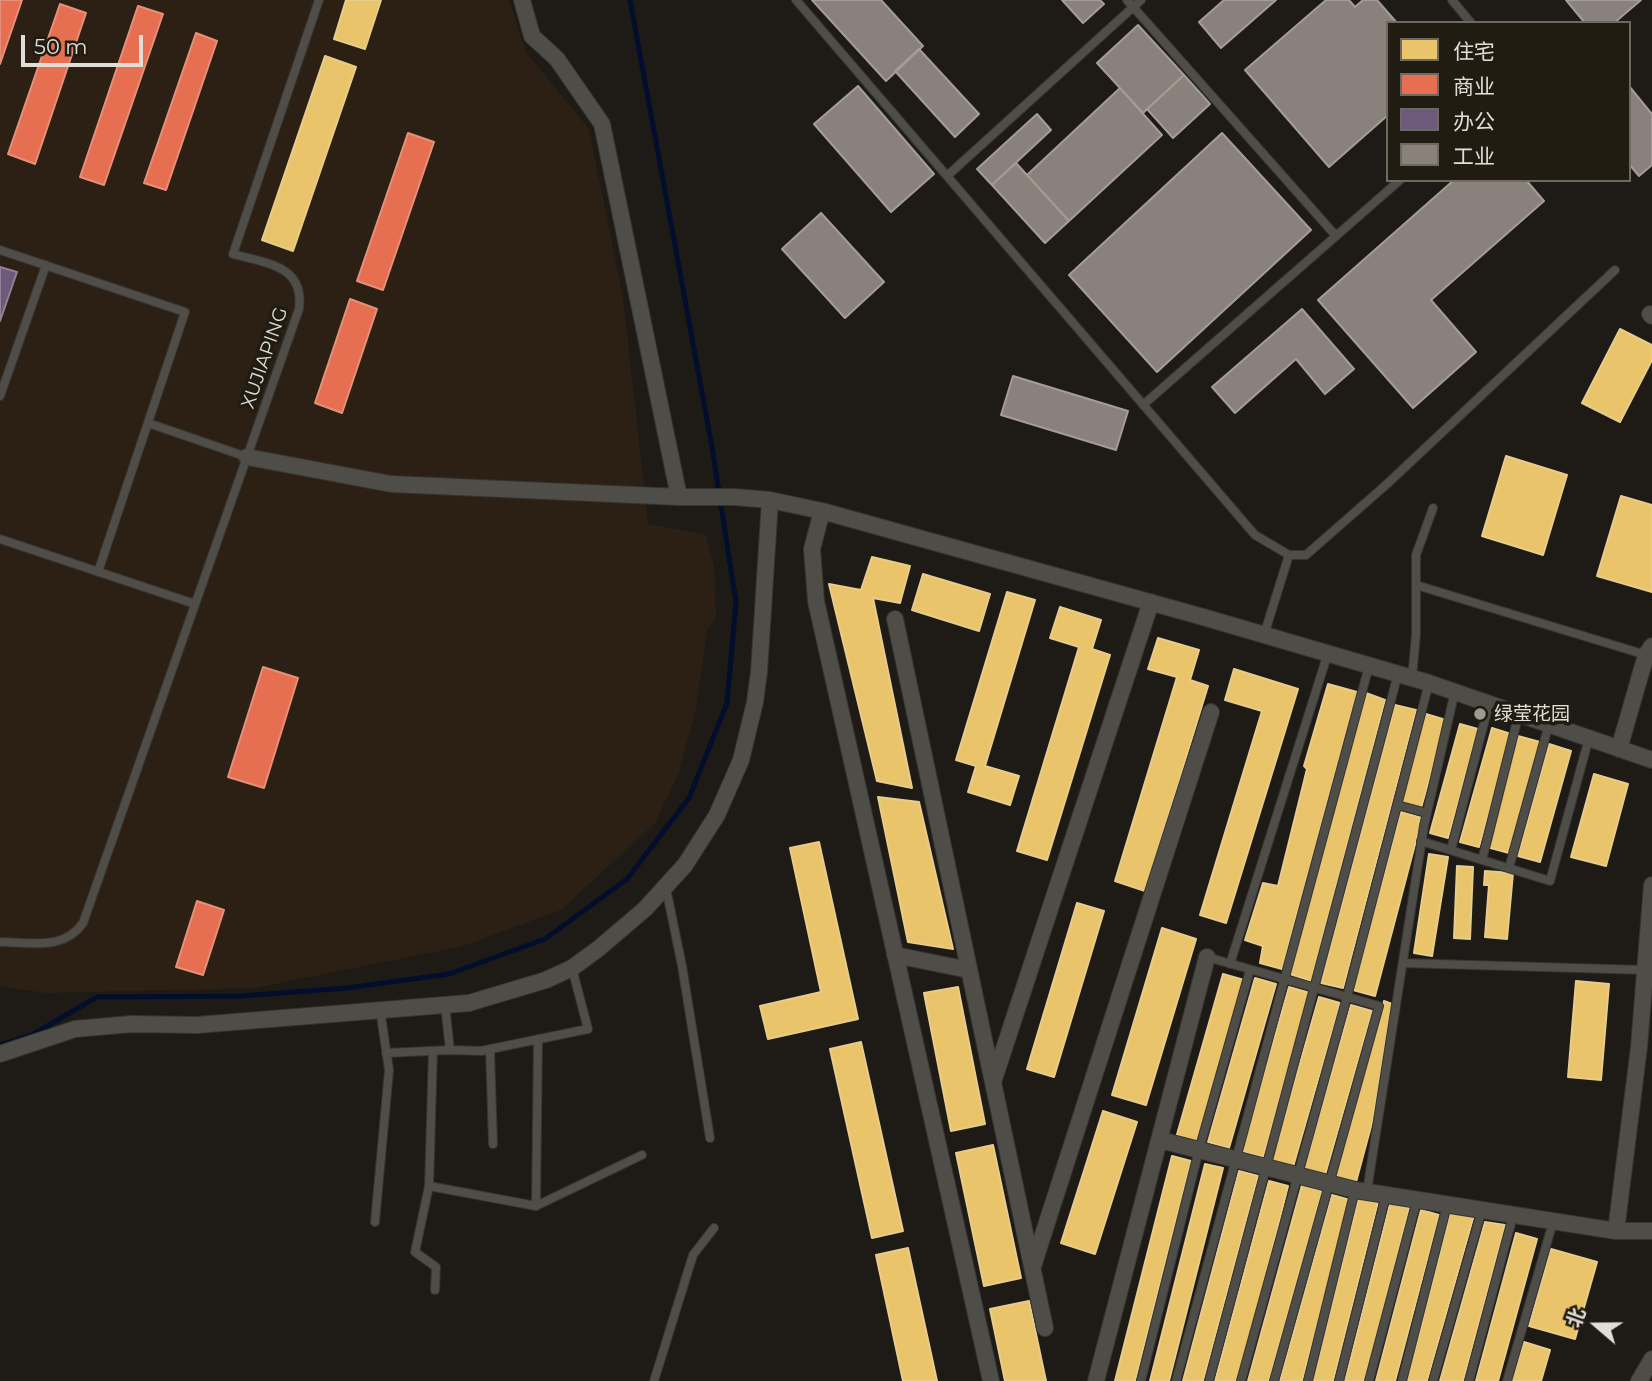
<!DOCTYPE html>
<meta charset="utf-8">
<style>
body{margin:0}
#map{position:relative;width:1652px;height:1381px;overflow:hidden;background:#1e1b16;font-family:Montserrat,"Noto Sans SC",sans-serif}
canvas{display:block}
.legend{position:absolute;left:1386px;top:21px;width:245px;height:161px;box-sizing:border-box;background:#211c12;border:2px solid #6e6961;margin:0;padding:9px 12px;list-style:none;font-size:21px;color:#e1ddd7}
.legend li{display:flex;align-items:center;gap:14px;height:35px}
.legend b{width:35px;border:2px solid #6e6961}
.north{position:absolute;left:1561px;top:1290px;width:70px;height:70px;-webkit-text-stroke:5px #211c12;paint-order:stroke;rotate:290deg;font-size:19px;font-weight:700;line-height:28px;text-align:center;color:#e1ddd7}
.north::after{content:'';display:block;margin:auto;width:24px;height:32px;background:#e1ddd7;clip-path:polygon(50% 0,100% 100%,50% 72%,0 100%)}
.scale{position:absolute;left:21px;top:35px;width:122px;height:32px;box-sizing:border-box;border:4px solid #e1ddd7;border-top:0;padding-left:9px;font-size:21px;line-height:24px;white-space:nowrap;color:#e1ddd7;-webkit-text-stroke:5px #211c12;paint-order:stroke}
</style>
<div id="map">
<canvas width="1652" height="1381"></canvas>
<ul class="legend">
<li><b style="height:19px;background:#e9c46a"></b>住宅</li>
<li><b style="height:19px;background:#e76f51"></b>商业</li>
<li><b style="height:19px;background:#6d597a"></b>办公</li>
<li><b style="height:19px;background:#8a817c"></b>工业</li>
</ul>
<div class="north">北</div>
<div class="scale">50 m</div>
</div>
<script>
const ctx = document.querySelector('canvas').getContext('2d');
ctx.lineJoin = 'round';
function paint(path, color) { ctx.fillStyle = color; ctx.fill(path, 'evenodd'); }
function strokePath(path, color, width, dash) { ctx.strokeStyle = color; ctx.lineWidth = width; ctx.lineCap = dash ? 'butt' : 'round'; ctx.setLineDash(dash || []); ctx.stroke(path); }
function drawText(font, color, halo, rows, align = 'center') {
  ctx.font = font + ' Montserrat,"Noto Sans SC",sans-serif'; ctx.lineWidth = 7; ctx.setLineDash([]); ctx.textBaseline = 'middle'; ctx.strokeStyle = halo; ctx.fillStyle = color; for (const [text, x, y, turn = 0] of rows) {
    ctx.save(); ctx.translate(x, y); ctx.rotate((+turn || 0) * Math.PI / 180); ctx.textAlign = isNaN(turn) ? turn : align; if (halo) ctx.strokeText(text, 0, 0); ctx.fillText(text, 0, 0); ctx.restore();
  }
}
paint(new Path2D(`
 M 0,0 L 509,0 L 526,52 L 589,129 L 623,297 L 648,524 L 706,535 L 714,566 L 716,619 L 707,630 L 696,709 L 679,772 L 655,823 L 561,910 L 460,947 L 255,988 L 45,993 L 0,986 Z`), '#2c2014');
const homes = new Path2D(`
 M 346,0 L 381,0 L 365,49 L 334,39 Z
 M 325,56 L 356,67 L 293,251 L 262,240 Z
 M 1620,329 L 1652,345 L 1652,360 L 1620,422 L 1582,403 Z
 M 1506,456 L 1567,475 L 1543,555 L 1482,536 Z
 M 1621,496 L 1652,505 L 1652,592 L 1597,576 Z
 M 872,557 L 910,566 L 900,603 L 873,598 L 912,788 L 877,781 L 829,584 L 861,590 Z
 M 923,574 L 990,594 L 979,631 L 912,610 Z
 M 1007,592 L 1035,600 L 985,766 L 1019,776 L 1010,805 L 968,792 L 976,766 L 956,760 Z
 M 1060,607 L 1101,620 L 1092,649 L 1110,655 L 1047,860 L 1017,851 L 1079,647 L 1050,638 Z
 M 1158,638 L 1199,650 L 1190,680 L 1208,686 L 1145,891 L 1115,881 L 1177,677 L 1148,669 Z
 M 1234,669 L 1298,689 L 1226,923 L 1200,915 L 1262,711 L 1225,700 Z
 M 1328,684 L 1357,692 L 1282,969 L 1260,963 L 1263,946 L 1245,940 L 1263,883 L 1278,886 L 1307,769 L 1304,766 Z
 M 1366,693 L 1385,700 L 1311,981 L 1290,974 Z
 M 1395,705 L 1416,710 L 1343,988 L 1321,983 Z
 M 1426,714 L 1446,720 L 1421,808 L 1401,802 Z
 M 1460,724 L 1478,729 L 1448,838 L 1430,833 Z
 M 1492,728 L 1511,734 L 1479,847 L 1460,842 Z
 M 1518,736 L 1540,742 L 1509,853 L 1487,847 Z
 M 1549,744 L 1571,751 L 1540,862 L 1518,856 Z
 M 1594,774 L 1628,784 L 1606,866 L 1571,857 Z
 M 878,797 L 919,802 L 953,949 L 908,942 Z
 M 1401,812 L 1422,818 L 1375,996 L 1353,990 Z
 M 819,842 L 858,1019 L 768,1039 L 760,1006 L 821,992 L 790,848 Z
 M 1429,854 L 1448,857 L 1432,956 L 1414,953 Z
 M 1457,866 L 1473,867 L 1470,939 L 1454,938 Z
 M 1485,871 L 1513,873 L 1507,939 L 1485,937 L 1489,885 L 1484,885 Z
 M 1077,903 L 1104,911 L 1054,1077 L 1027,1069 Z
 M 1162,928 L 1196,939 L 1146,1105 L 1112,1095 Z
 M 1223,974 L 1244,980 L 1197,1144 L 1176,1138 Z
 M 1255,978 L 1276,984 L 1229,1148 L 1208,1142 Z
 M 1576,981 L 1609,984 L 1601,1080 L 1568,1077 Z
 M 958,987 L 985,1124 L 951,1131 L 924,993 Z
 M 1289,987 L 1310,993 L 1263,1157 L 1242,1151 Z
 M 1319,997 L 1340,1003 L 1293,1167 L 1272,1161 Z
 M 1384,1001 L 1392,1004 L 1373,1119 L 1356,1182 L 1335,1177 Z
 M 1351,1005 L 1372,1011 L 1325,1175 L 1304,1169 Z
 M 861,1042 L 903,1231 L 872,1238 L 830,1049 Z
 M 1103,1111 L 1137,1122 L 1095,1254 L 1061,1243 Z
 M 993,1145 L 1021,1278 L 984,1286 L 956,1153 Z
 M 1172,1156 L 1191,1161 L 1135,1381 L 1115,1381 Z
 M 1205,1164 L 1223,1168 L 1169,1381 L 1150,1381 Z
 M 1239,1171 L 1258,1176 L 1203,1381 L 1183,1381 Z
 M 1269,1181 L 1288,1186 L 1239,1381 L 1215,1381 Z
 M 1302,1185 L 1322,1191 L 1269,1381 L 1248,1381 Z
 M 1332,1195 L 1350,1200 L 1302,1381 L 1280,1381 Z
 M 1359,1197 L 1378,1202 L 1333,1381 L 1313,1381 Z
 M 1390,1204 L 1409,1208 L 1365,1381 L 1345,1381 Z
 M 1421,1210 L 1439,1215 L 1395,1381 L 1376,1381 Z
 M 1451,1211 L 1474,1215 L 1427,1381 L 1407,1381 Z
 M 1485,1222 L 1505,1225 L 1463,1381 L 1440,1381 Z
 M 1516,1233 L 1537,1239 L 1498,1381 L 1476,1381 Z
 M 908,1248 L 937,1381 L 903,1381 L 876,1255 Z
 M 1551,1249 L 1597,1262 L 1575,1339 L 1529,1326 Z
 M 1029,1301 L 1046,1381 L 1005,1381 L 990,1309 Z
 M 1524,1342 L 1550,1350 L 1541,1381 L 1512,1381 Z`);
paint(homes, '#e9c46a');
strokePath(homes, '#e7cc8b', 2);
const shops = new Path2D(`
 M 0,0 L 22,0 L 0,64 Z
 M 60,4 L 86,13 L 35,164 L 8,154 Z
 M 138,6 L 163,14 L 104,185 L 80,177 Z
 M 196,33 L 217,41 L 166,190 L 144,183 Z
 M 408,133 L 434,142 L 383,290 L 357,281 Z
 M 350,299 L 377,309 L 342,413 L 315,403 Z
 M 263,667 L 298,678 L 264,788 L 228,777 Z
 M 197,901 L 224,910 L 203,975 L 176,967 Z`);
paint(shops, '#e76f51');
strokePath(shops, '#e59079', 2);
const offices = new Path2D(`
 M 0,267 L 17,272 L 0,321 Z`);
paint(offices, '#6d597a');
strokePath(offices, '#908196', 2);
const industry = new Path2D(`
 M 812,0 L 881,0 L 923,46 L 886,81 Z
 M 1062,0 L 1100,0 L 1104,4 L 1083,23 Z
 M 1224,0 L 1276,0 L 1221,48 L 1199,22 Z
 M 1326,0 L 1349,0 L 1355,7 L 1363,0 L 1377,0 L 1397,23 L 1388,23 L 1388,115 L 1329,167 L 1245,70 Z
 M 1566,0 L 1641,0 L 1614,23 L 1585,23 Z
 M 1138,25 L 1184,75 L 1143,113 L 1097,63 Z
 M 919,49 L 979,114 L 955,137 L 895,71 Z
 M 1184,75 L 1210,104 L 1173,138 L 1147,109 Z
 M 858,86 L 934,174 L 891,212 L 814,124 Z
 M 1629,86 L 1652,114 L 1652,165 L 1639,176 L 1629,164 Z
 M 1120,88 L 1162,135 L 1069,221 L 1027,175 Z
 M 1037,114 L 1051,130 L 992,185 L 977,169 Z
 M 1222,133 L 1311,230 L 1157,372 L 1069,275 Z
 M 1016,163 L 1069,221 L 1045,243 L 992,185 Z
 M 1454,180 L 1526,180 L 1544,201 L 1431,300 L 1476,352 L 1413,408 L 1318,300 Z
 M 821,213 L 884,282 L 845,318 L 782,249 Z
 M 1302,309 L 1354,369 L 1325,394 L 1296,359 L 1235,413 L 1212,387 Z
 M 1013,376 L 1128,411 L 1116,450 L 1001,415 Z`);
paint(industry, '#8a817c');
strokePath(industry, '#a49d97', 2);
strokePath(new Path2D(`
 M 0,1045 L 32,1035 L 97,997 L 241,996 L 347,988 L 449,974 L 545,939 L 627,879 L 689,798 L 727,703 L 736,602 L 712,447 L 630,0`), '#030d2c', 5);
const service = new Path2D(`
 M 796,0 L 1255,535 L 1289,555 L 1306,555 L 1387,484 L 1615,270
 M 1127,0 L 1336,236
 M 1452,0 L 1471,23
 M 947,176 L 1141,0
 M 0,250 L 185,312 L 98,572
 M 0,396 L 46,265
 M 1143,405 L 1400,180
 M 148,423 L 247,457
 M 0,539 L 195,604
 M 1416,585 L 1646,655
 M 1264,635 L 1289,555
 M 1412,678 L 1416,634 L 1416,555 L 1433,508
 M 1397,805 L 1427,813
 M 1421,841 L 1550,881 L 1589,738
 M 1451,850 L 1489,704
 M 1482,860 L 1519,713
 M 1509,868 L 1549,724
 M 666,888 L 682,966 L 710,1138
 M 0,942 C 31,942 63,951 83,923 L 299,309 C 305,265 265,263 233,254 L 319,0
 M 1207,957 L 1379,1006 L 1274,1381
 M 1403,963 L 1645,970
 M 1230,964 L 1328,653
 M 445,1005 L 450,1050 L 481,1051 L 588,1029 L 572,968
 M 490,1049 L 493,1144
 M 433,1051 L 429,1186 L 536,1206 L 642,1155
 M 386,1053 L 450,1050
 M 429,1186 L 415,1252 L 436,1267 L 435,1290
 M 1367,1191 L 1424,826 L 1455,691
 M 536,1206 L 538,1039
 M 375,1222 L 389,1070 L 380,1009
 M 654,1381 L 693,1255 L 714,1228
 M 1141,1381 L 1199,1150 L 1250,970
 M 1176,1381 L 1369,666
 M 1209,1381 L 1398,674
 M 1241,1381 L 1347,997 L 1429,683
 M 1308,1381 L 1355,1190
 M 1339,1381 L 1386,1195
 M 1369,1381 L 1417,1200
 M 1402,1381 L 1447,1205
 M 1433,1381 L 1482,1210
 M 1469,1381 L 1513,1216
 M 1507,1381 L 1553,1222`);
const minor = new Path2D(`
 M 522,0 L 532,36 L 557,59 L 602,124 L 679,497
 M 1650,314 L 1652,316
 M 247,457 L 391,484 L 679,497 L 735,497 L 770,500 L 822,511 L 1203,617 L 1429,683 L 1652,760
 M 822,511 L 812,549 L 816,601 L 991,1381
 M 895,619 L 1045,1328
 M 1619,749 L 1646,655 L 1652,646
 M 895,955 L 969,970
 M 0,1054 L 75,1029 L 131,1024 L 197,1025 L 469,1003 L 546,980 L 572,968 L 598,949 L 645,909 L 685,865 L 717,815 L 741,760 L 755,702 L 759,672 L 770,500
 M 994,1079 L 1151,602
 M 1160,1140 L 1355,1190 L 1616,1231 L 1639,1047 L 1652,885
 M 1616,1231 L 1652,1231
 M 1033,1266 L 1211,712
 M 1096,1381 L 1207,957
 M 1639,1381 L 1652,1359`);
strokePath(service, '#363431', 10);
strokePath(minor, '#363431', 18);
strokePath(service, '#4f4d48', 8);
strokePath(minor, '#4f4d48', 16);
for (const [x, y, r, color] of [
 [1480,714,7,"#9d9993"]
]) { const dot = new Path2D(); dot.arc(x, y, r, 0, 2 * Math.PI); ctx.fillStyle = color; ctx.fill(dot); strokePath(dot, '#211c12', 2.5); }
drawText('19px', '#e1ddd7', '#211c12', [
 ["XUJIAPING",265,358,-71]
]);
drawText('19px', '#e1ddd7', '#211c12', [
 ["绿莹花园",1494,714]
], 'left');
</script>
